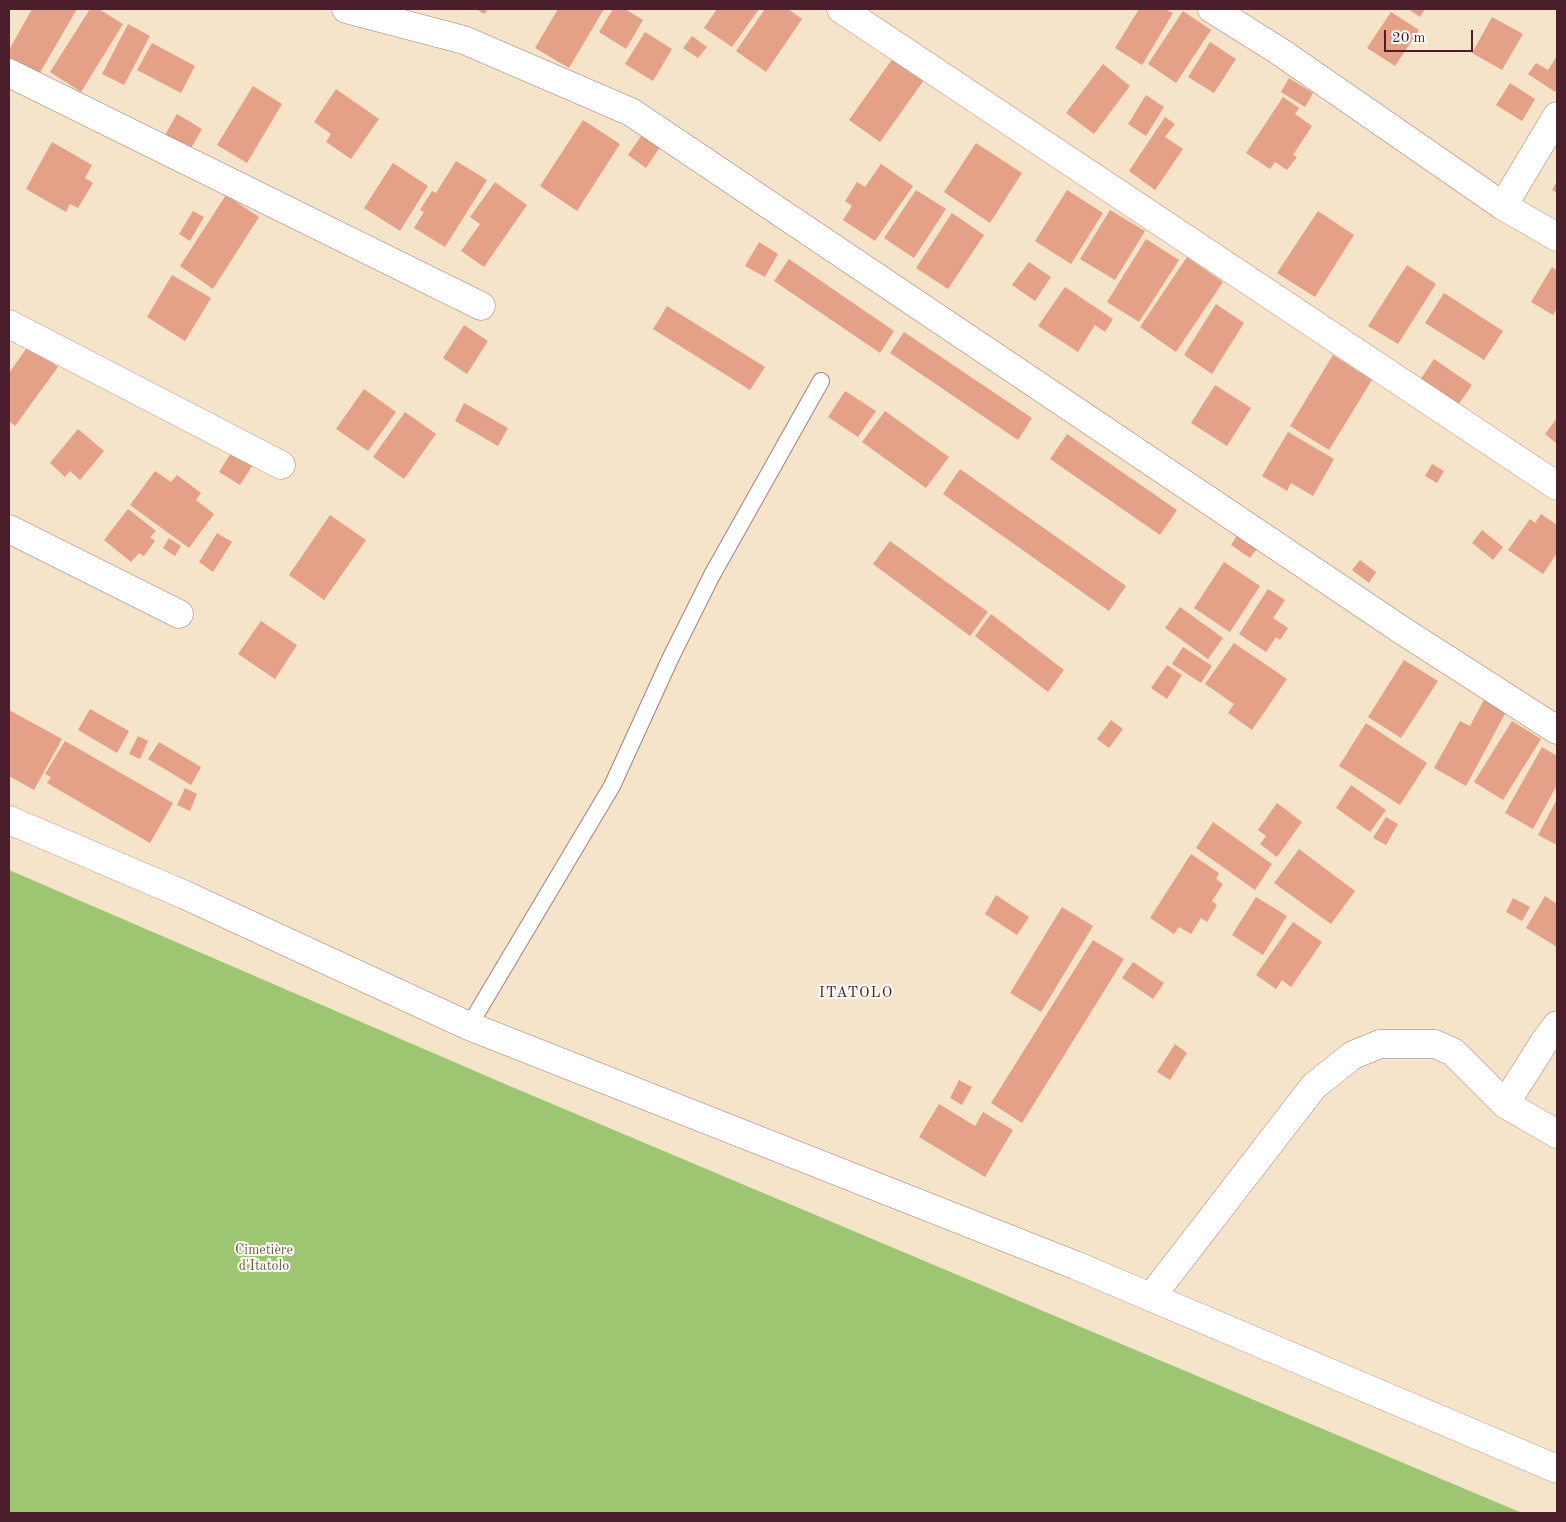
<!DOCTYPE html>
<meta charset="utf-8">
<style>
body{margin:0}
#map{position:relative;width:1566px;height:1522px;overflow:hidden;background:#f5e3ca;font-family:"Old Standard TT",serif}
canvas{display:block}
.frame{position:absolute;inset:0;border:10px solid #4a1f2b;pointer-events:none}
.scale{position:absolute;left:1384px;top:30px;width:89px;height:22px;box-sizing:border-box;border:2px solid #4a1f2b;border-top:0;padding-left:6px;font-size:15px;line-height:18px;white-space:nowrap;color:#4a1f2b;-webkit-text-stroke:4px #fdfcf7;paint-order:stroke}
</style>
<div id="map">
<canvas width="1566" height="1522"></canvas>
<div class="frame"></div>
<div class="scale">20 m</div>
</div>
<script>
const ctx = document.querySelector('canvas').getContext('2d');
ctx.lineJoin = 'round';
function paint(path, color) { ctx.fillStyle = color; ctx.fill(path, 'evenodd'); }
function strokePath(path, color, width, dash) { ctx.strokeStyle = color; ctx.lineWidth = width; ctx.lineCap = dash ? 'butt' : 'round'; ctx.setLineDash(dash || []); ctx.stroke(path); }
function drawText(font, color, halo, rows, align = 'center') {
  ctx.font = font + ' "Old Standard TT",serif'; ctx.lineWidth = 4; ctx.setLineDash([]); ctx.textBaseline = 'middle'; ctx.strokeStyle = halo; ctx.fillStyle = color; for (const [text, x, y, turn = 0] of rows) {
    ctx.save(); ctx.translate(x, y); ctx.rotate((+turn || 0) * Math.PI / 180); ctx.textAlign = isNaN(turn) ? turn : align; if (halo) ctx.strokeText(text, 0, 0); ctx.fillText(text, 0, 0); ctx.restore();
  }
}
paint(new Path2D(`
 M 9,870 L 512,1087 L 1522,1513 L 9,1513 Z`), '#9cc672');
paint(new Path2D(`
 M 32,9 L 77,9 L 38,76 L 9,60 L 9,50 Z
 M 90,9 L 99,9 L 123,24 L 81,92 L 50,72 Z
 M 476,9 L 488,9 L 484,14 Z
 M 558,9 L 604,9 L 569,68 L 535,48 Z
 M 613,9 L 625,9 L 643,20 L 626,49 L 599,32 Z
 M 717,9 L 759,9 L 732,47 L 704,28 Z
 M 765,9 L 788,9 L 802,19 L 766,72 L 736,51 Z
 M 1139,9 L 1165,9 L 1173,13 L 1142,65 L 1115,48 Z
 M 1408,9 L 1425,9 L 1420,17 Z
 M 1183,11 L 1211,30 L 1176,83 L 1148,64 Z
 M 1391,12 L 1419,30 L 1395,66 L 1367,48 Z
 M 1492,17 L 1523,34 L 1502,70 L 1472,53 Z
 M 128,24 L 150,36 L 124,85 L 102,74 Z
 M 645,32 L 672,49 L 653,81 L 625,64 Z
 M 692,36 L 707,47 L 698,58 L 683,48 Z
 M 1210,42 L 1236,59 L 1214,93 L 1188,77 Z
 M 152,43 L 195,66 L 181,93 L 137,70 Z
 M 1557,56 L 1557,89 L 1555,92 L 1528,74 L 1536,63 L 1548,70 Z
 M 893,58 L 924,80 L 880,142 L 849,120 Z
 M 1103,64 L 1130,86 L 1094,134 L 1066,113 Z
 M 1289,78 L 1313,93 L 1305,107 L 1281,92 Z
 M 1510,83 L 1535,99 L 1522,121 L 1496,105 Z
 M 253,86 L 282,104 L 247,163 L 217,145 Z
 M 336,89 L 379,119 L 351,159 L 326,142 L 331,134 L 314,122 Z
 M 1146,95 L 1164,107 L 1146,136 L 1128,124 Z
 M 1283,97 L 1299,108 L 1295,114 L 1312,126 L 1293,155 L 1297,157 L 1287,170 L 1275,162 L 1270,169 L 1246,153 Z
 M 177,114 L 202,129 L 190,150 L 165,135 Z
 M 1165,117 L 1175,124 L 1165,137 L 1183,149 L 1155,190 L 1129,171 Z
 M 583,120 L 620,144 L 577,211 L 540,186 Z
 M 644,132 L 662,144 L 646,168 L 628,155 Z
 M 52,142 L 92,165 L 85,178 L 93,183 L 78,208 L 70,204 L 66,212 L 26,189 Z
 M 976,143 L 1022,173 L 990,223 L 944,192 Z
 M 456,161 L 487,180 L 445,247 L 414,228 L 424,212 L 420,210 L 432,191 L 436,193 Z
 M 393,163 L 428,186 L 400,231 L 364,208 Z
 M 881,164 L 913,186 L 875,241 L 843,220 L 852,206 L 845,201 L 857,182 L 865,187 Z
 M 1557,181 L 1557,193 L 1552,190 Z
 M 495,182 L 527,205 L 484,267 L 461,251 L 480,224 L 470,217 Z
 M 916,190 L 946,209 L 914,258 L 884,238 Z
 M 1067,190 L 1103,213 L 1071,264 L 1035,241 Z
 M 226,195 L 259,217 L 213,289 L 180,266 Z
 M 1110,210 L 1145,231 L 1115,280 L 1080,259 Z
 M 193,211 L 204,217 L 190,241 L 179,234 Z
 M 1318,211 L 1354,235 L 1315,297 L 1277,273 Z
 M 952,213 L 984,235 L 948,289 L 916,268 Z
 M 1146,239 L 1179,260 L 1139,322 L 1107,302 Z
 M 759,242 L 778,254 L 765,277 L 745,266 Z
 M 1187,257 L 1223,282 L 1176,352 L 1140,327 Z
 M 789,259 L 894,331 L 880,353 L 774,281 Z
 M 1029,262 L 1051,277 L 1035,301 L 1012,285 Z
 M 1407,265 L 1436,284 L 1398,344 L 1368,326 Z
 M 1552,267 L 1557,271 L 1557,308 L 1553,315 L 1531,302 Z
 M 172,275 L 211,298 L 185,341 L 147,317 Z
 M 1065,287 L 1113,319 L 1105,332 L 1095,325 L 1078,352 L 1038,326 Z
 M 1444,293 L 1503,331 L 1484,360 L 1425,323 Z
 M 1216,304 L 1244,323 L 1212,374 L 1184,355 Z
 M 667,306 L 765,367 L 750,390 L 653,329 Z
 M 464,325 L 488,341 L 467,374 L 443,358 Z
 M 904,332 L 1032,418 L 1018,440 L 890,353 Z
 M 28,346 L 58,367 L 15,426 L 9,421 L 9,373 Z
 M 1333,355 L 1372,380 L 1329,450 L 1290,426 Z
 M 1434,359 L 1472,385 L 1458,405 L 1420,380 Z
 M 1215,385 L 1251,408 L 1227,446 L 1191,423 Z
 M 364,389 L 396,412 L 368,451 L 336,429 Z
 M 845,391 L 876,411 L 858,437 L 828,417 Z
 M 464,403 L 508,428 L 498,446 L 455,421 Z
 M 885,411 L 949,457 L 926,488 L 862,442 Z
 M 405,412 L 436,434 L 404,479 L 373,457 Z
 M 1557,418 L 1557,444 L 1545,434 Z
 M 78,429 L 104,451 L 80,480 L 70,471 L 65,477 L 50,463 Z
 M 1288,432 L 1334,459 L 1313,496 L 1291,483 L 1287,491 L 1262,476 Z
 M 1067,434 L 1177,510 L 1160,535 L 1050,459 Z
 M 233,450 L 254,463 L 240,485 L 219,472 Z
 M 1432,464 L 1444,471 L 1437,483 L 1425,476 Z
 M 960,469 L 1126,586 L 1109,611 L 943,494 Z
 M 155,471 L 171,482 L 177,475 L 201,493 L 196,500 L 214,514 L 189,548 L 130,505 Z
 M 128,509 L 156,531 L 150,537 L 155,541 L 144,556 L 139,553 L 131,562 L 104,540 Z
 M 1541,514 L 1557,525 L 1557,553 L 1543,574 L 1508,550 L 1530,519 L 1535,523 Z
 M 330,515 L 366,540 L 324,600 L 289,575 Z
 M 1482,530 L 1503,547 L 1493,560 L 1472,543 Z
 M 1239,532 L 1259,546 L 1250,558 L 1231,545 Z
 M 217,533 L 232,542 L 213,572 L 199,562 Z
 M 169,538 L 181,546 L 175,556 L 163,548 Z
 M 890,541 L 988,612 L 970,636 L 873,564 Z
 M 1360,560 L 1376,572 L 1369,583 L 1352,570 Z
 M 1224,562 L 1260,586 L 1230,632 L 1194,608 Z
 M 1268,589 L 1285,600 L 1273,618 L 1288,628 L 1280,640 L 1276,637 L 1266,652 L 1239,634 Z
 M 1180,607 L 1223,638 L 1208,659 L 1165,628 Z
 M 991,614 L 1064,670 L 1048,692 L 975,636 Z
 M 261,621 L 297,645 L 275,679 L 238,654 Z
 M 1234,643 L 1287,679 L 1252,730 L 1228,713 L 1234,704 L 1205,684 Z
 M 1183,647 L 1212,666 L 1201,683 L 1172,664 Z
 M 1404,660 L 1438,681 L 1401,738 L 1368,717 Z
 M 1167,665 L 1182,675 L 1167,699 L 1151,688 Z
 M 1485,698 L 1507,710 L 1466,786 L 1434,768 L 1460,721 L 1470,726 Z
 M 90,709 L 129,731 L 117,753 L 78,730 Z
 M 9,710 L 62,739 L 34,790 L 9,776 Z
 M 1111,720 L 1123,729 L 1109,748 L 1097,739 Z
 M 1512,721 L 1541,739 L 1503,800 L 1474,782 Z
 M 1366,723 L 1427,763 L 1400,805 L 1339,766 Z
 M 138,736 L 148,741 L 140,759 L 129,754 Z
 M 65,741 L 173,803 L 150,843 L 47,783 L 51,777 L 45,774 Z
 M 159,742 L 201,767 L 191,785 L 148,759 Z
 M 1542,747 L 1557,756 L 1557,785 L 1533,829 L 1505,813 Z
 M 1351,785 L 1386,810 L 1370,832 L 1336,808 Z
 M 185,788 L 197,794 L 190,811 L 177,805 Z
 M 1557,799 L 1557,845 L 1538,835 Z
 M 1277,803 L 1302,822 L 1277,857 L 1260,844 L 1266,836 L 1258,830 Z
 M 1386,817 L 1398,824 L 1386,845 L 1373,838 Z
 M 1213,822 L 1272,864 L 1255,890 L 1196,848 Z
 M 1299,849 L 1355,891 L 1331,924 L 1274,883 Z
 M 1191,854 L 1219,873 L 1216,879 L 1223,884 L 1212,901 L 1217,905 L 1207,922 L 1201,918 L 1191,934 L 1179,927 L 1174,934 L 1150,918 Z
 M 996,895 L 1029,917 L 1017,935 L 985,914 Z
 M 1545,896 L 1557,904 L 1557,947 L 1526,928 Z
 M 1256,897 L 1287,916 L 1263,955 L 1232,935 Z
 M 1513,898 L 1530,907 L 1522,921 L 1506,912 Z
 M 1062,907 L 1093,926 L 1041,1012 L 1010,993 Z
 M 1293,922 L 1322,942 L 1291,987 L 1282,980 L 1276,989 L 1256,975 Z
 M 1093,940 L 1124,959 L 1022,1123 L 991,1103 Z
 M 1133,962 L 1164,983 L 1153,999 L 1122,978 Z
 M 1175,1044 L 1187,1053 L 1170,1080 L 1157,1072 Z
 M 959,1080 L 972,1087 L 962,1105 L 950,1098 Z
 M 939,1104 L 975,1126 L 983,1112 L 1013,1130 L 985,1177 L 919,1137 Z`), '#e4a188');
const service = new Path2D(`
 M 469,1026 L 612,786 L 671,657 L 712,575 L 821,381`);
const minor = new Path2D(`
 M 346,9 L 464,40 L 631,112 L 1403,631 L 1557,730
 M 841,9 L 1557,486
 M 1212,9 L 1279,51 L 1503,206 L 1557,237
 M 9,73 L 481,306
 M 1503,206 L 1557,116
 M 9,324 L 281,465
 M 9,529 L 179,614
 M 1505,1104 L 1545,1041 L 1557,1025
 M 1151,1297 L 1314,1086 L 1353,1055 L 1380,1044 L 1435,1044 L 1453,1052 L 1505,1104 L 1557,1134`);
const trunk = new Path2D(`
 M 9,820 L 185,895 L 469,1026 L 1075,1265 L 1557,1469`);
strokePath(service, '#a0817a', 18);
strokePath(minor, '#a0817a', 29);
strokePath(trunk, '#a0817a', 29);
strokePath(service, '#fff', 16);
strokePath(minor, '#fff', 28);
strokePath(trunk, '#fff', 28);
drawText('14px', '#675944', '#fdfcf7', [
 ["Cimetière",264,1250],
 ["d'Itatolo",264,1266]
]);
ctx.letterSpacing = '1px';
drawText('15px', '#4a1f2b', '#fdfcf7', [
 ["ITATOLO",856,993]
]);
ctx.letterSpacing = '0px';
</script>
